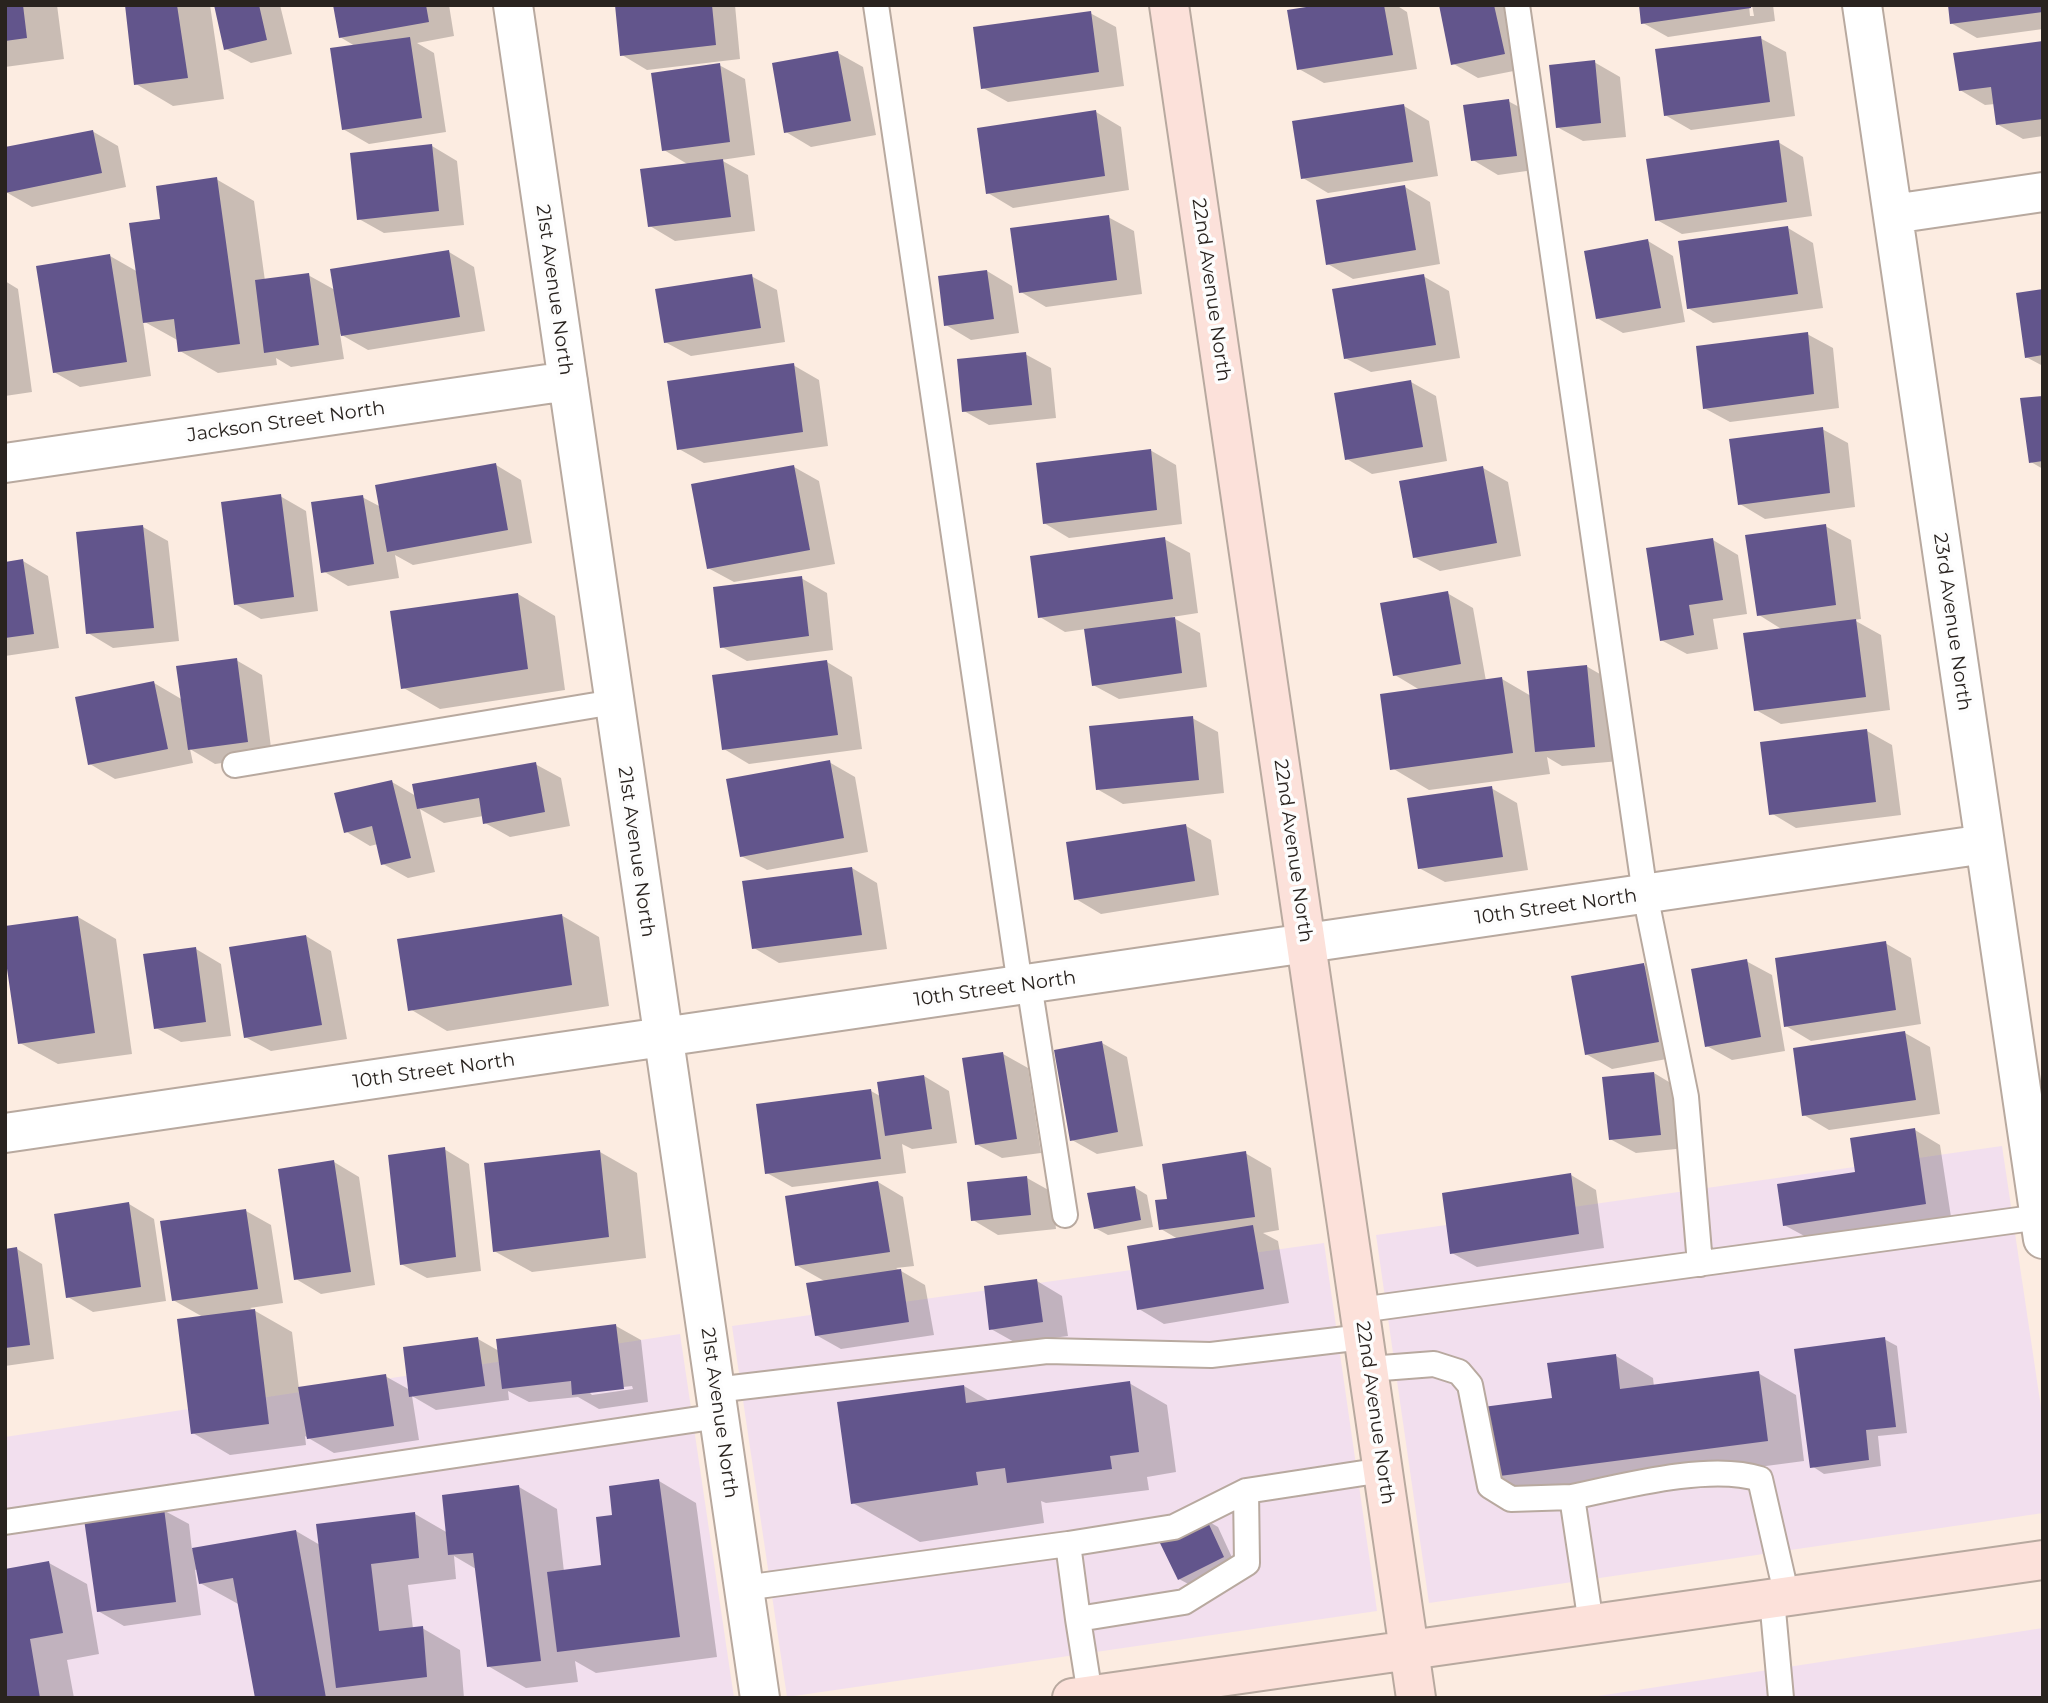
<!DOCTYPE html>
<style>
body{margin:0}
#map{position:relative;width:2048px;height:1703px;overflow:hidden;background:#fcece1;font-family:Montserrat,sans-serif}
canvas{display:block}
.frame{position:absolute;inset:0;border:7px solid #29231f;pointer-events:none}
</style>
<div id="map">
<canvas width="2048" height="1703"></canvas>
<div class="frame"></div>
</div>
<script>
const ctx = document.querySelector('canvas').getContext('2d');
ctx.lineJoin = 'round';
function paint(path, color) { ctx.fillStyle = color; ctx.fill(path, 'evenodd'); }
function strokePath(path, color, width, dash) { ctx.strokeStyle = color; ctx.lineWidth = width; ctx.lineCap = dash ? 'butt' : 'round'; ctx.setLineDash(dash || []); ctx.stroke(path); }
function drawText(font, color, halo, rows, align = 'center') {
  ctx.font = font + ' Montserrat,sans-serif'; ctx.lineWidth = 7; ctx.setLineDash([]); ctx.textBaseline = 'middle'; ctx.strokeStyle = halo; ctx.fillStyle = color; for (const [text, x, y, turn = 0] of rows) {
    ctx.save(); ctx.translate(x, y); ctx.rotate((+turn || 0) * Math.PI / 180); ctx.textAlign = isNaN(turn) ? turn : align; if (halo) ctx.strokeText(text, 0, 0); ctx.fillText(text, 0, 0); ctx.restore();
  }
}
paint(new Path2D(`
 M 2002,1146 L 2043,1421 L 2043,1513 L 1429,1603 L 1376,1235 Z
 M 1324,1243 L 1377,1611 L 787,1697 L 732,1326 Z
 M 680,1334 L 734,1698 L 5,1698 L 5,1437 Z
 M 2043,1628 L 2043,1698 L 1585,1698 Z`), '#f2dfee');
paint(new Path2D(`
 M 5,5 L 57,5 L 64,59 L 5,67 Z
 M 127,5 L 210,5 L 224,99 L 173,106 L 136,84 Z
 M 216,5 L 280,5 L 292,54 L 251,63 L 226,49 Z
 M 334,5 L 449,5 L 454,36 L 417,43 L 434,53 L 446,132 L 369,144 L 343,129 L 355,46 L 340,37 Z
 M 617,5 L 735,5 L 740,59 L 647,70 L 622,55 Z
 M 1330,5 L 1396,5 L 1407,12 L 1417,69 L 1324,83 L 1299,69 Z
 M 1441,5 L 1516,5 L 1529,68 L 1478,78 L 1452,63 Z
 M 1749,5 L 1750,16 L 1754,16 L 1752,5 L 1773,5 L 1775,21 L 1668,37 L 1643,23 Z
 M 2043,5 L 2043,29 L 1977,38 L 1951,23 Z
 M 1090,13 L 1116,27 L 1124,86 L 1008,102 L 983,88 Z
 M 1760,38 L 1786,52 L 1795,116 L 1691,130 L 1665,115 Z
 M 2043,43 L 2043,136 L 2023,139 L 1997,124 L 1995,104 L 1985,105 L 1960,90 Z
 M 838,53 L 863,67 L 876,135 L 811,147 L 786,132 Z
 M 1594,62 L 1620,77 L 1626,137 L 1583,141 L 1557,127 Z
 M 719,65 L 745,79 L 755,155 L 721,160 L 748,175 L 755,231 L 675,241 L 650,226 L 689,165 L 664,150 Z
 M 1508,101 L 1534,115 L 1541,169 L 1498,175 L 1473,160 Z
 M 1404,106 L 1429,121 L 1438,176 L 1328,193 L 1303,178 Z
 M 1096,112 L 1121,127 L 1129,190 L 1013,208 L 988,193 Z
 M 92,131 L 118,146 L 126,187 L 32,207 L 6,192 Z
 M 1778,142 L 1803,157 L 1812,216 L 1682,234 L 1657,220 Z
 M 432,146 L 457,161 L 464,225 L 384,233 L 359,219 Z
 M 216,179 L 254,201 L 265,281 L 308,275 L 335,290 L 449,252 L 474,267 L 485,331 L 368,350 L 340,334 L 344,359 L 291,367 L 276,358 L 277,365 L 218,373 L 180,351 L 179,341 L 143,321 L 151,376 L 80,387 L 54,372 L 110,256 L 138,272 L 162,220 Z
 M 1405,187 L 1430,202 L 1440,264 L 1353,279 L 1328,264 Z
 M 1108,217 L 1134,231 L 1142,294 L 1046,307 L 1021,292 Z
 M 1788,228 L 1813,243 L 1823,308 L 1713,323 L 1688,308 Z
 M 1648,241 L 1673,256 L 1685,322 L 1623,333 L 1597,318 Z
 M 987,271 L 1012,286 L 1019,333 L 971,340 L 946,325 Z
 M 751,276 L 777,290 L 785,342 L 691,356 L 665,342 Z
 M 1423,276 L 1449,291 L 1460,358 L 1371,372 L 1345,358 Z
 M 5,281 L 18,289 L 32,392 L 5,396 Z
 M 2043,291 L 2043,366 L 2026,357 Z
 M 1807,334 L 1833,348 L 1839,408 L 1730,422 L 1704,408 Z
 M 1025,354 L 1051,368 L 1056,418 L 989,425 L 964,411 Z
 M 793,365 L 819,380 L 828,446 L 704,463 L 679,449 Z
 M 1411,382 L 1436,396 L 1447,461 L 1372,474 L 1347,459 Z
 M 2043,397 L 2043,469 L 2031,462 Z
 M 1822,429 L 1848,443 L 1855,507 L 1765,519 L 1740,504 Z
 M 1150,450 L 1176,465 L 1182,524 L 1069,538 L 1044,523 Z
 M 496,465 L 521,480 L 532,543 L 413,565 L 395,555 L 399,578 L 348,586 L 323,571 L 362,497 L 381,507 Z
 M 794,467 L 819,481 L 835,564 L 734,582 L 708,568 Z
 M 1483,468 L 1508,482 L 1521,556 L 1440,571 L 1414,557 Z
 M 280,496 L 306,511 L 318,611 L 261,619 L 235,604 Z
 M 1825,526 L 1851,540 L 1861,619 L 1854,620 L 1881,635 L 1890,710 L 1781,724 L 1756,710 L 1783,630 L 1759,615 Z
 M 143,527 L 168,541 L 179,641 L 113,648 L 88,633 Z
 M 1164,539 L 1190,553 L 1198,613 L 1172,617 L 1200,633 L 1207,687 L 1119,699 L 1093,685 L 1086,629 L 1065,632 L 1040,617 Z
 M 1713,540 L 1738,555 L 1747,614 L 1713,619 L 1718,649 L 1687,654 L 1661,640 Z
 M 23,561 L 48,576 L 59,648 L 5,656 L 5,564 Z
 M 801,578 L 827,593 L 833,650 L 747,661 L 722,647 Z
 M 1447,593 L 1473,608 L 1486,681 L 1502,679 L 1531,696 L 1586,666 L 1612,681 L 1620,761 L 1562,766 L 1547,757 L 1550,774 L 1429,790 L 1392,768 L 1420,690 L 1395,675 Z
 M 518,594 L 555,616 L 565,690 L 440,709 L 402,687 Z
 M 236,660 L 262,675 L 272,756 L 215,764 L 190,749 L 193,763 L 115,779 L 90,764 L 154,683 L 183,700 Z
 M 827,662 L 852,677 L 862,749 L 749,764 L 724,749 Z
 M 1192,718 L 1218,732 L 1224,793 L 1123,804 L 1097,789 Z
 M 1867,731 L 1892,745 L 1901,815 L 1796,828 L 1771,813 Z
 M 829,762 L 855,777 L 868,852 L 767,870 L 741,856 Z
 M 535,764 L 561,778 L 570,826 L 510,837 L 485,823 L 483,816 L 444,823 L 420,809 L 435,872 L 408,878 L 383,864 L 378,844 L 370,846 L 345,831 L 392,782 L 416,796 Z
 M 1491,788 L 1517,803 L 1528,870 L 1445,882 L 1419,868 Z
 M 1186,826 L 1211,840 L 1219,895 L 1101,914 L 1076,899 Z
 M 852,868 L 877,883 L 887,949 L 779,963 L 754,948 Z
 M 561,915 L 599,937 L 609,1006 L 447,1031 L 410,1009 Z
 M 78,917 L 116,939 L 132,1054 L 58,1064 L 20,1043 Z
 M 306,936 L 331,951 L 347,1039 L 271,1051 L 245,1037 Z
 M 1885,943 L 1911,958 L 1921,1024 L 1811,1041 L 1786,1026 Z
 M 196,949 L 221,964 L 231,1036 L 181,1042 L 156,1028 Z
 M 1746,961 L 1772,975 L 1785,1051 L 1732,1060 L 1707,1046 Z
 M 1643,965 L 1669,979 L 1683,1056 L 1612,1069 L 1586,1054 Z
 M 1905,1033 L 1930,1047 L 1940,1114 L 1829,1130 L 1804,1115 Z
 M 1102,1043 L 1127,1057 L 1143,1146 L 1097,1154 L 1072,1140 Z
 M 1003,1054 L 1028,1068 L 1041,1153 L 1002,1158 L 976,1144 Z
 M 1654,1073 L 1679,1088 L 1686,1148 L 1636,1153 L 1610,1139 Z
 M 924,1076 L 949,1091 L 957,1143 L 912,1149 L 902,1144 L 906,1173 L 792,1187 L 767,1173 L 871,1091 L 880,1096 Z
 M 1915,1130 L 1940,1145 L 1951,1217 L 1810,1239 L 1784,1225 Z
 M 444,1149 L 469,1164 L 481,1271 L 427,1278 L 401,1264 Z
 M 600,1152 L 637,1173 L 646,1258 L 532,1272 L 494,1251 Z
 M 1245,1153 L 1271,1168 L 1279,1230 L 1263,1233 L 1278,1241 L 1289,1303 L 1164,1324 L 1139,1309 L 1178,1239 L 1161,1229 L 1169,1200 Z
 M 334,1162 L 359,1177 L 375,1285 L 321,1294 L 296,1279 Z
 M 1571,1175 L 1596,1190 L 1604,1248 L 1477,1267 L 1452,1253 Z
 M 1027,1178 L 1052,1192 L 1056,1229 L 998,1235 L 973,1220 Z
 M 878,1182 L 903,1197 L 914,1266 L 896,1268 L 925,1285 L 934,1335 L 841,1349 L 816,1335 L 826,1282 L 796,1265 Z
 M 1134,1187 L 1147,1195 L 1153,1227 L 1108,1235 L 1095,1228 Z
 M 129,1204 L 154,1219 L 166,1301 L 93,1312 L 68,1297 Z
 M 246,1211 L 271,1225 L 283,1303 L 250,1308 L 292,1332 L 299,1389 L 385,1376 L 410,1390 L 478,1339 L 499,1351 L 616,1326 L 641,1340 L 648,1402 L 599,1409 L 578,1397 L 529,1402 L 508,1391 L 509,1400 L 436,1410 L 412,1396 L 419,1440 L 334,1453 L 305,1436 L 306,1445 L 230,1455 L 193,1433 L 203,1317 L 173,1300 ZM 632,1386 L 633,1389 L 592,1395 L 588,1391 Z
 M 17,1249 L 42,1264 L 54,1359 L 5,1366 L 5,1250 Z
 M 1037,1281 L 1062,1296 L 1068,1336 L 1016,1343 L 991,1329 Z
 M 1884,1339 L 1897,1346 L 1907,1433 L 1878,1436 L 1881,1466 L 1824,1474 L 1812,1466 Z
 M 1616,1356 L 1653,1378 L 1654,1387 L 1758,1373 L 1796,1395 L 1804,1461 L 1531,1497 L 1494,1476 L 1554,1400 Z
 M 1129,1383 L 1167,1405 L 1176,1472 L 1147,1477 L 1149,1490 L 1046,1503 L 1041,1501 L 1044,1523 L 920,1542 L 853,1503 L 964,1386 L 991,1402 Z
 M 659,1481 L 696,1503 L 717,1657 L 596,1673 L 575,1661 L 578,1682 L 526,1688 L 488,1666 L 476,1569 L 454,1556 L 456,1579 L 408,1585 L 413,1629 L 422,1628 L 460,1650 L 464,1698 L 256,1698 L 240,1605 L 200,1583 L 198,1569 L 195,1570 L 201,1615 L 124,1626 L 98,1611 L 163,1510 L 189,1524 L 192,1550 L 296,1531 L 320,1545 L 415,1514 L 448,1533 L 519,1487 L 557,1509 L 564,1572 L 603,1567 L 614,1516 Z
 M 1206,1520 L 1218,1527 L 1235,1564 L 1192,1586 L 1179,1579 Z
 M 49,1563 L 87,1584 L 99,1654 L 67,1660 L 74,1698 L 5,1698 Z`), '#0003');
paint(new Path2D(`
 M 5,5 L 23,5 L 27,38 L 5,41 Z
 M 125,5 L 177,5 L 188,78 L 134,85 Z
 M 214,5 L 259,5 L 267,40 L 224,50 Z
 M 333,5 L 426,5 L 429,22 L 339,38 Z
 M 615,5 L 712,5 L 716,45 L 620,56 Z
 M 1319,5 L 1384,5 L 1393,55 L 1297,70 L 1287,10 Z
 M 1439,5 L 1494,5 L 1505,54 L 1451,65 Z
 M 1639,5 L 1751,5 L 1751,8 L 1641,24 Z
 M 1948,5 L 2043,5 L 2043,12 L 1950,24 Z
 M 1091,11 L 1099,72 L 981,89 L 973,27 Z
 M 1761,36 L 1770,102 L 1664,116 L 1655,49 Z
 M 410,37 L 422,118 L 342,130 L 330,48 Z
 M 2043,41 L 2043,119 L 1996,125 L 1991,87 L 1959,91 L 1953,53 Z
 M 838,51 L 851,121 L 784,133 L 772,63 Z
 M 1595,60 L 1601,123 L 1556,128 L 1549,65 Z
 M 720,63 L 730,142 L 662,151 L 651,73 Z
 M 1509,99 L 1517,156 L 1471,161 L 1463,105 Z
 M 1404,104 L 1413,162 L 1301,179 L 1292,121 Z
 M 1096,110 L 1105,176 L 986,194 L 977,128 Z
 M 93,130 L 102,173 L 5,193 L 5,147 Z
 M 1779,140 L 1787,202 L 1655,221 L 1646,159 Z
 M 432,144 L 439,211 L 357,220 L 350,153 Z
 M 723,159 L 731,217 L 648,227 L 640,169 Z
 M 217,177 L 240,344 L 178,352 L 174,319 L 143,323 L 129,223 L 160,219 L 156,186 Z
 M 1405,185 L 1416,250 L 1326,265 L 1316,200 Z
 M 1109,215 L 1117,280 L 1019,293 L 1010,228 Z
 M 1788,226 L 1798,294 L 1687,309 L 1678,241 Z
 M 1648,239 L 1661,308 L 1596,319 L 1584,251 Z
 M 449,250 L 460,317 L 341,336 L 330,269 Z
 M 110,254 L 127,362 L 53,373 L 36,266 Z
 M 987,270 L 994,319 L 944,326 L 938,276 Z
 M 309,273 L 319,345 L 264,353 L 255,280 Z
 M 752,274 L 761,328 L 664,343 L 655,289 Z
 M 1424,274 L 1436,345 L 1344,359 L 1332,289 Z
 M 2043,289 L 2043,355 L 2025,358 L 2016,293 Z
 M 1808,332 L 1814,394 L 1703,409 L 1696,346 Z
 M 1026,352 L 1032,405 L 962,412 L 957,359 Z
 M 794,363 L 803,432 L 677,450 L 667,381 Z
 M 1411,380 L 1423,447 L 1345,460 L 1334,393 Z
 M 2043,396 L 2043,461 L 2029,463 L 2020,398 Z
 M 1823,427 L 1830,493 L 1738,505 L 1729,439 Z
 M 1151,449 L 1157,510 L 1043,524 L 1036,463 Z
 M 496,463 L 508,530 L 387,552 L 375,485 Z
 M 794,465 L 810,550 L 707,569 L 691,484 Z
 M 1483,466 L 1497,543 L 1413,558 L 1399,481 Z
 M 281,494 L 294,597 L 234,605 L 221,502 Z
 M 363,495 L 374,564 L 321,573 L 311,502 Z
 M 1826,524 L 1836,605 L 1757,616 L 1745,535 Z
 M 143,525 L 154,628 L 86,634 L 76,532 Z
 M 1165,537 L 1173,599 L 1038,618 L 1030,556 Z
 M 1713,538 L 1723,600 L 1689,605 L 1694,635 L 1660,641 L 1646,548 Z
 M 23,559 L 34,634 L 5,638 L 5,562 Z
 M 802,576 L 809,636 L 720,648 L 713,587 Z
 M 1448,591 L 1461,664 L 1393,676 L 1380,603 Z
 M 518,593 L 528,669 L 401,689 L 390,611 Z
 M 1175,617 L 1182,673 L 1092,686 L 1084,629 Z
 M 1856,619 L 1866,697 L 1754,711 L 1743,633 Z
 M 237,658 L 248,742 L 188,750 L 176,666 Z
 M 827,660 L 838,735 L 722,750 L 712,675 Z
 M 1587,665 L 1595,747 L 1535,752 L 1527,671 Z
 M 1502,677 L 1513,753 L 1390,770 L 1380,694 Z
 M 154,681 L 168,749 L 88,765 L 75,697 Z
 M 1193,716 L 1199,780 L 1096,790 L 1089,726 Z
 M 1867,729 L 1876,802 L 1769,815 L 1760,742 Z
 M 830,760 L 844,838 L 740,857 L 726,779 Z
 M 536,762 L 545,812 L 483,824 L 479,798 L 417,809 L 412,784 Z
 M 392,780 L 411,858 L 381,865 L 372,826 L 344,833 L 334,793 Z
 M 1492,786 L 1503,857 L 1418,869 L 1407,798 Z
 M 1186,824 L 1195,881 L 1074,900 L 1066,842 Z
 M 852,867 L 862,935 L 752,949 L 742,881 Z
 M 562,914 L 572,985 L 408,1011 L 397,939 Z
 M 78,916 L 95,1033 L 18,1044 L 5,955 L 5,926 Z
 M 306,935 L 322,1025 L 244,1038 L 229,947 Z
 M 1886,941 L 1896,1010 L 1784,1027 L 1775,958 Z
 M 196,947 L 206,1022 L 154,1029 L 143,954 Z
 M 1747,959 L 1761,1037 L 1705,1047 L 1691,969 Z
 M 1644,963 L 1659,1042 L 1585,1055 L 1571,976 Z
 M 1905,1031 L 1916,1100 L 1802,1116 L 1793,1048 Z
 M 1102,1041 L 1118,1132 L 1070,1141 L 1054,1050 Z
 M 1003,1052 L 1017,1139 L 975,1145 L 962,1058 Z
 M 1654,1072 L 1661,1135 L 1609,1140 L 1602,1077 Z
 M 924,1075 L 932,1129 L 885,1136 L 877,1082 Z
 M 871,1089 L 881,1159 L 765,1174 L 756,1104 Z
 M 1915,1128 L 1926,1204 L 1783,1226 L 1777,1184 L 1855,1172 L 1850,1138 Z
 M 445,1147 L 456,1257 L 400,1265 L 388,1155 Z
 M 600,1150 L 609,1237 L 493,1252 L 484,1163 Z
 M 1246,1151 L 1255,1217 L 1159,1230 L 1155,1200 L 1167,1199 L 1162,1164 Z
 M 334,1160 L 351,1272 L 294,1280 L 278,1169 Z
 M 1571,1173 L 1579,1234 L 1450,1254 L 1442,1193 Z
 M 1027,1176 L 1031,1215 L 971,1221 L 967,1182 Z
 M 878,1181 L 890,1252 L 795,1266 L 785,1196 Z
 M 1135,1186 L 1141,1220 L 1094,1229 L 1087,1193 Z
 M 129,1202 L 141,1287 L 66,1298 L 54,1214 Z
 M 246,1209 L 258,1289 L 172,1301 L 160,1221 Z
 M 1253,1225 L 1264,1289 L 1137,1310 L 1127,1246 Z
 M 17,1247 L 30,1345 L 5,1348 L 5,1249 Z
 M 901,1269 L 909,1322 L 815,1336 L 806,1283 Z
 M 1037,1279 L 1043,1322 L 989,1330 L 984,1286 Z
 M 255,1309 L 269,1424 L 191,1434 L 177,1319 Z
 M 616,1324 L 624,1389 L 572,1395 L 571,1381 L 502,1389 L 496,1339 Z
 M 478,1337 L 485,1386 L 409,1397 L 403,1347 Z
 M 1885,1337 L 1896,1427 L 1866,1430 L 1869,1460 L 1810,1468 L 1794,1349 Z
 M 1616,1354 L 1620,1389 L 1759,1371 L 1768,1441 L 1492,1477 L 1483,1407 L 1552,1398 L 1547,1363 Z
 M 386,1374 L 394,1426 L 307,1439 L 298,1387 Z
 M 1130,1381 L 1139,1452 L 1110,1456 L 1112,1469 L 1007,1483 L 1005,1468 L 976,1472 L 978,1485 L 851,1504 L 837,1402 L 964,1385 L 966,1403 Z
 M 659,1479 L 680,1637 L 557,1652 L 547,1572 L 601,1565 L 596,1517 L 612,1515 L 609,1486 Z
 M 519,1485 L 541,1661 L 487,1667 L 473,1553 L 448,1555 L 442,1495 Z
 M 164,1508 L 176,1602 L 97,1612 L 84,1519 Z
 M 415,1512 L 419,1558 L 371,1564 L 379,1631 L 423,1626 L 427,1677 L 336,1688 L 316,1524 Z
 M 1206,1518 L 1224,1557 L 1178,1580 L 1159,1541 Z
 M 296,1530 L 326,1698 L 255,1698 L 233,1578 L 199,1584 L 192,1548 Z
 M 49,1561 L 63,1633 L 30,1639 L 40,1698 L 5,1698 L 5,1569 Z`), '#62558c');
const service = new Path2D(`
 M 876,5 L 1020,985
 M 1517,5 L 1645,894 L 1686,1097 L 1700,1264
 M 235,765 L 614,702
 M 1029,984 L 1065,1215
 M 1360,1310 L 2040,1217
 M 1369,1369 L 1434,1364 L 1459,1372 L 1470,1385 L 1490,1486 L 1511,1499 L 1572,1497
 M 715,1390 L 1047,1351 L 1211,1355 L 1363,1337
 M 5,1522 L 719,1416
 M 744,1588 L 1068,1544
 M 1772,1599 L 1781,1698
 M 1078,1619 L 1068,1544 L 1174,1527 L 1246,1491
 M 1591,1624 L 1572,1497 C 1624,1486 1710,1463 1760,1479 L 1787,1597
 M 1090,1695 L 1078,1619 L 1184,1602 L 1247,1563 L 1246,1491 L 1383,1470`);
const minor = new Path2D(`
 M 513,5 L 760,1698
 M 1862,5 L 2043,1239
 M 1893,214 L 2043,192
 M 5,463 L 568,381
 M 5,1133 L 1985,844`);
const secondary = new Path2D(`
 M 1169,5 L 1416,1698
 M 1072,1698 L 2043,1560`);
strokePath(service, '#b8a99f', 28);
strokePath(minor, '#b8a99f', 42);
strokePath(secondary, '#b8a99f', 42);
strokePath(service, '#fff', 24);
strokePath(minor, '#fff', 38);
strokePath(secondary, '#fce1da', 38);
drawText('19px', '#29231f', '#fdfdfd', [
 ["21st Avenue North",554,290,82],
 ["22nd Avenue North",1211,290,82],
 ["Jackson Street North",286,422,-8],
 ["23rd Avenue North",1952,622,82],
 ["22nd Avenue North",1293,851,82],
 ["21st Avenue North",636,852,82],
 ["10th Street North",1556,907,-8],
 ["10th Street North",995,989,-8],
 ["10th Street North",434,1071,-8],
 ["21st Avenue North",719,1413,82],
 ["22nd Avenue North",1375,1413,82]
]);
</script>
